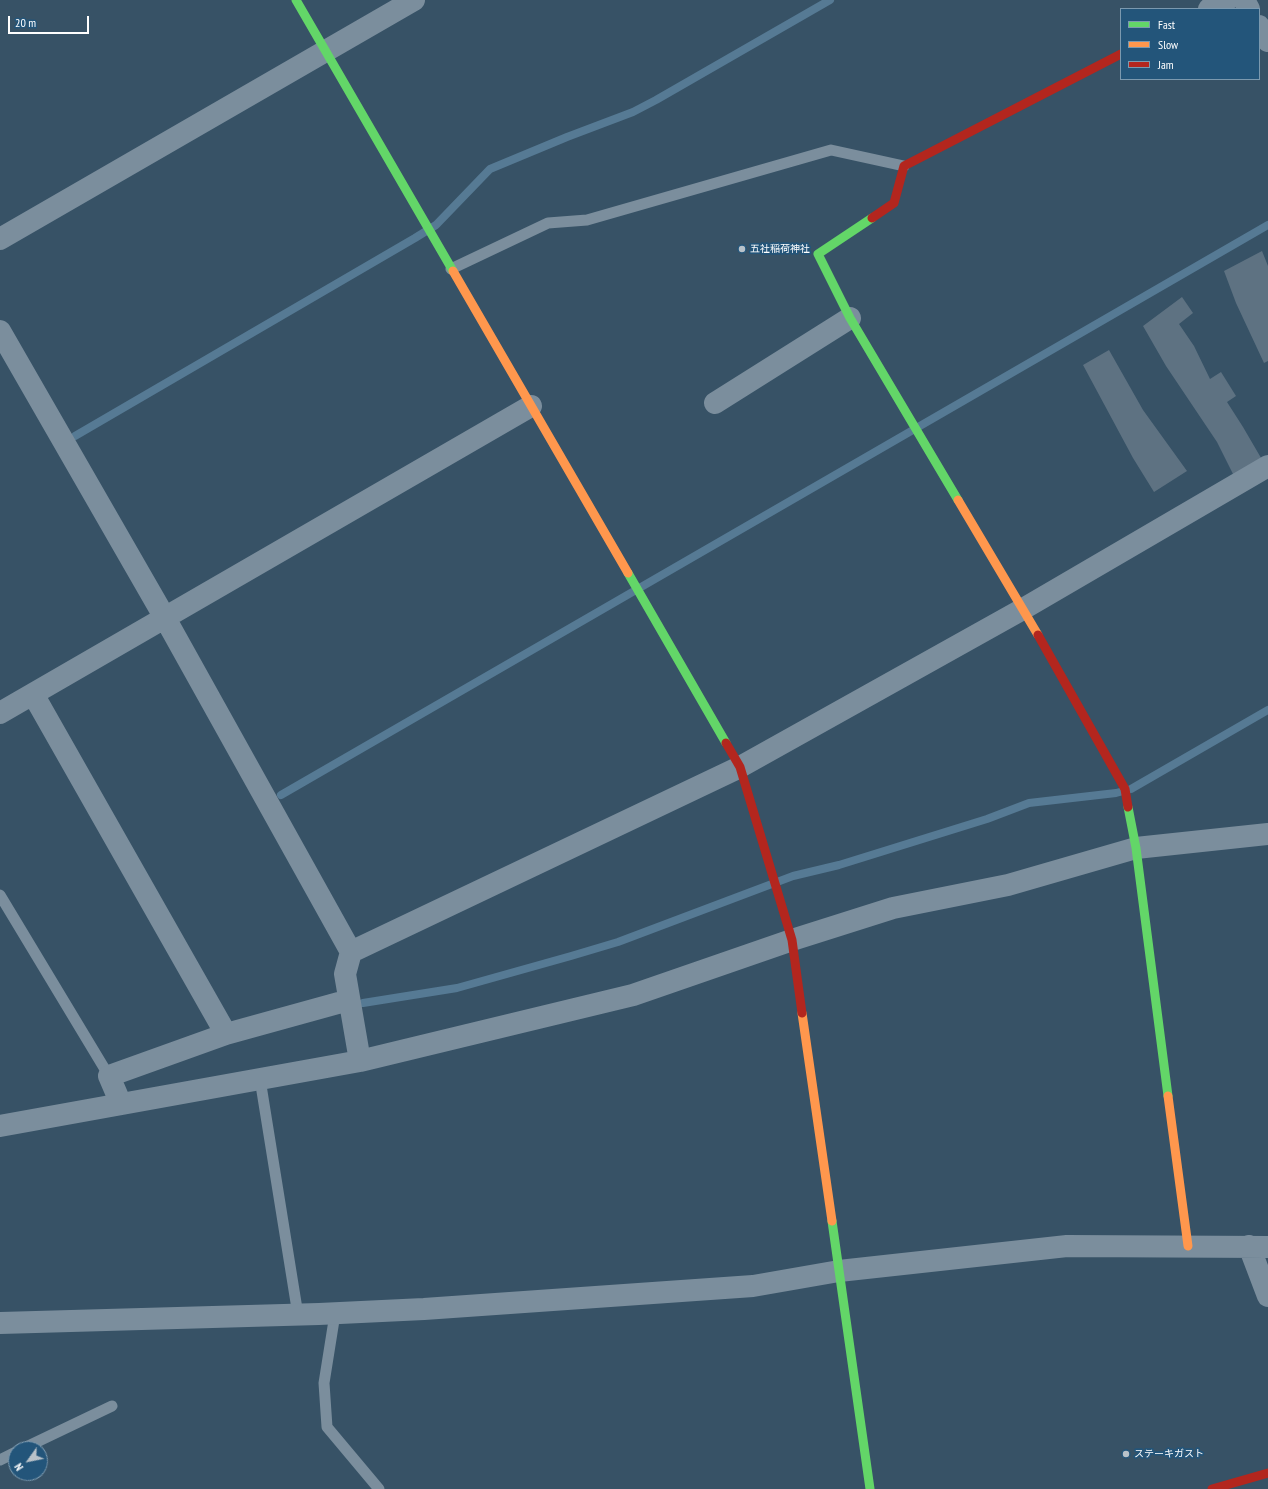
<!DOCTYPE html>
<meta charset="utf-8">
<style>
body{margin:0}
#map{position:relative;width:1268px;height:1489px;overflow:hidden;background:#375266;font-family:"PT Sans Narrow",sans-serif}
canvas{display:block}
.legend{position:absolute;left:1120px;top:8px;width:140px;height:72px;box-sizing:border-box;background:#23557a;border:1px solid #7b99af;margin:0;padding:5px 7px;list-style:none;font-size:12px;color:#fff}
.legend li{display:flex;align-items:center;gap:8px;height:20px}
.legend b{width:20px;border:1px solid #7b99af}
.north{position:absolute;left:8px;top:1441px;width:40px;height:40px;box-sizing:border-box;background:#23557a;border:1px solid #7b99af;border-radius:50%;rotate:237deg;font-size:11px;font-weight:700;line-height:16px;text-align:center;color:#fff}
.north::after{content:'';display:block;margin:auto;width:14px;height:18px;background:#b9c2c9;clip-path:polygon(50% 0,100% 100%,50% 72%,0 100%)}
.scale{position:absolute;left:8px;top:16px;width:81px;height:18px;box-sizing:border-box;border:2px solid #fff;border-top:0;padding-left:5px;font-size:12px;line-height:14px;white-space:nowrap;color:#fff;-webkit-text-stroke:3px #23557a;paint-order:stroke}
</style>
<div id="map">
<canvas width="1268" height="1489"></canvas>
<ul class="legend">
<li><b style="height:5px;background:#63d668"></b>Fast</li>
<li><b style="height:5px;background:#ff974d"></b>Slow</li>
<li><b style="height:5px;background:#b3261e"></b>Jam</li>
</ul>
<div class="north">N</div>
<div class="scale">20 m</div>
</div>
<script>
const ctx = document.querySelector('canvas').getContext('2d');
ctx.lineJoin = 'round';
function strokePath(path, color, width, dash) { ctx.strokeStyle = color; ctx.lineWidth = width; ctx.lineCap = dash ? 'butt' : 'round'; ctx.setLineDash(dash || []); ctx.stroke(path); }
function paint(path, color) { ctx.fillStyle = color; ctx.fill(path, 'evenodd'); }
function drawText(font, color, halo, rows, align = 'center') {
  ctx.font = font + ' "PT Sans Narrow","Noto Sans JP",sans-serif'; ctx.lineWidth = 3.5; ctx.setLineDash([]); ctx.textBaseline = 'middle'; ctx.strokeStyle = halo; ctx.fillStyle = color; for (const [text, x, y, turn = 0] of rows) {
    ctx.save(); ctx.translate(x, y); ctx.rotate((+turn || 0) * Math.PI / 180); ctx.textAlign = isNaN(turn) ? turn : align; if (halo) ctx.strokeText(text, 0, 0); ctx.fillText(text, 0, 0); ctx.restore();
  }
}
strokePath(new Path2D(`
 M 75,436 L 415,238 L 436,225 L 490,169 L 567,137 L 633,112 L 656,100 L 830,0
 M 281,795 L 1268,225
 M 363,1003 L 457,988 L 571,956 L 618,942 L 793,876 L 839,865 L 987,819 L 1029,803 L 1116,793 L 1131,789 L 1268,710`), '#567a94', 8);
paint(new Path2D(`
 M 1262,251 L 1268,266 L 1268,361 L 1264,363 L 1236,303 L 1224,271 Z
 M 1182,297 L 1193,313 L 1179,324 L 1194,346 L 1210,379 L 1221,372 L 1236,396 L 1227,402 L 1243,427 L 1264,463 L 1235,478 L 1217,442 L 1166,366 L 1143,326 Z
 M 1109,350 L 1143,410 L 1187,471 L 1154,492 L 1133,458 L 1083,365 Z`), '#5e7282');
strokePath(new Path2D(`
 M 451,269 L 548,223 L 587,220 L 831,150 L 904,166
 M 0,895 L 109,1076
 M 260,1079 L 298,1315
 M 335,1314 L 324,1383 L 327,1427 L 379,1489
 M 22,1449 L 112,1406
 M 0,1460 L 16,1452`), '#7b8e9d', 11);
strokePath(new Path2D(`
 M 1244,0 L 1249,9
 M 1209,9 L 1227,0
 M 1259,26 L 1268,41
 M 0,239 L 414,0
 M 0,331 L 165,618 L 351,952
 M 715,403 L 850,318
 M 33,694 L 226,1034 L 109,1076 L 121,1104
 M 0,713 L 531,406
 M 226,1034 L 349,1000
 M 360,1061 L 345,974 L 351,952 L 740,767 L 1023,609 L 1268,466
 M 0,1126 L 360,1061 L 633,995 L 792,940 L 893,908 L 1008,885 L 1136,848 L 1268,834
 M 1249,1246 L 1268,1296
 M 0,1323 L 319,1314 L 424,1309 L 753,1286 L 839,1271 L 1067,1246 L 1268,1247`), '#7b8e9d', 22);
strokePath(new Path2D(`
 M 296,0 L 453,271
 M 872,218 L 818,254 L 850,318 L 958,500
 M 628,573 L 726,743
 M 1128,807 L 1136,848 L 1168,1096
 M 832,1221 L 870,1489`), '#63d668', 9);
strokePath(new Path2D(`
 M 453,271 L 628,573
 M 958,500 L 1038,635
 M 802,1013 L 832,1221
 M 1168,1096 L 1188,1246`), '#ff974d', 9);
strokePath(new Path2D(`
 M 872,218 L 894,203 L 904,166 L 1121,54
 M 1038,635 L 1125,789 L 1128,807
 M 726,743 L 740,767 L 792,940 L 802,1013
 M 1212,1489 L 1268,1473`), '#b3261e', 9);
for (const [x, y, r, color] of [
 [742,249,4,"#b9c2c9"],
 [1126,1454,4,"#b9c2c9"]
]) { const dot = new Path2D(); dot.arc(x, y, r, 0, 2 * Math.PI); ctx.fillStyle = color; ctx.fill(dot); strokePath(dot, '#23557a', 1.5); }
drawText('10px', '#fff', '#23557a', [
 ["五社稲荷神社",750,249],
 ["ステーキガスト",1134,1454]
], 'left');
</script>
